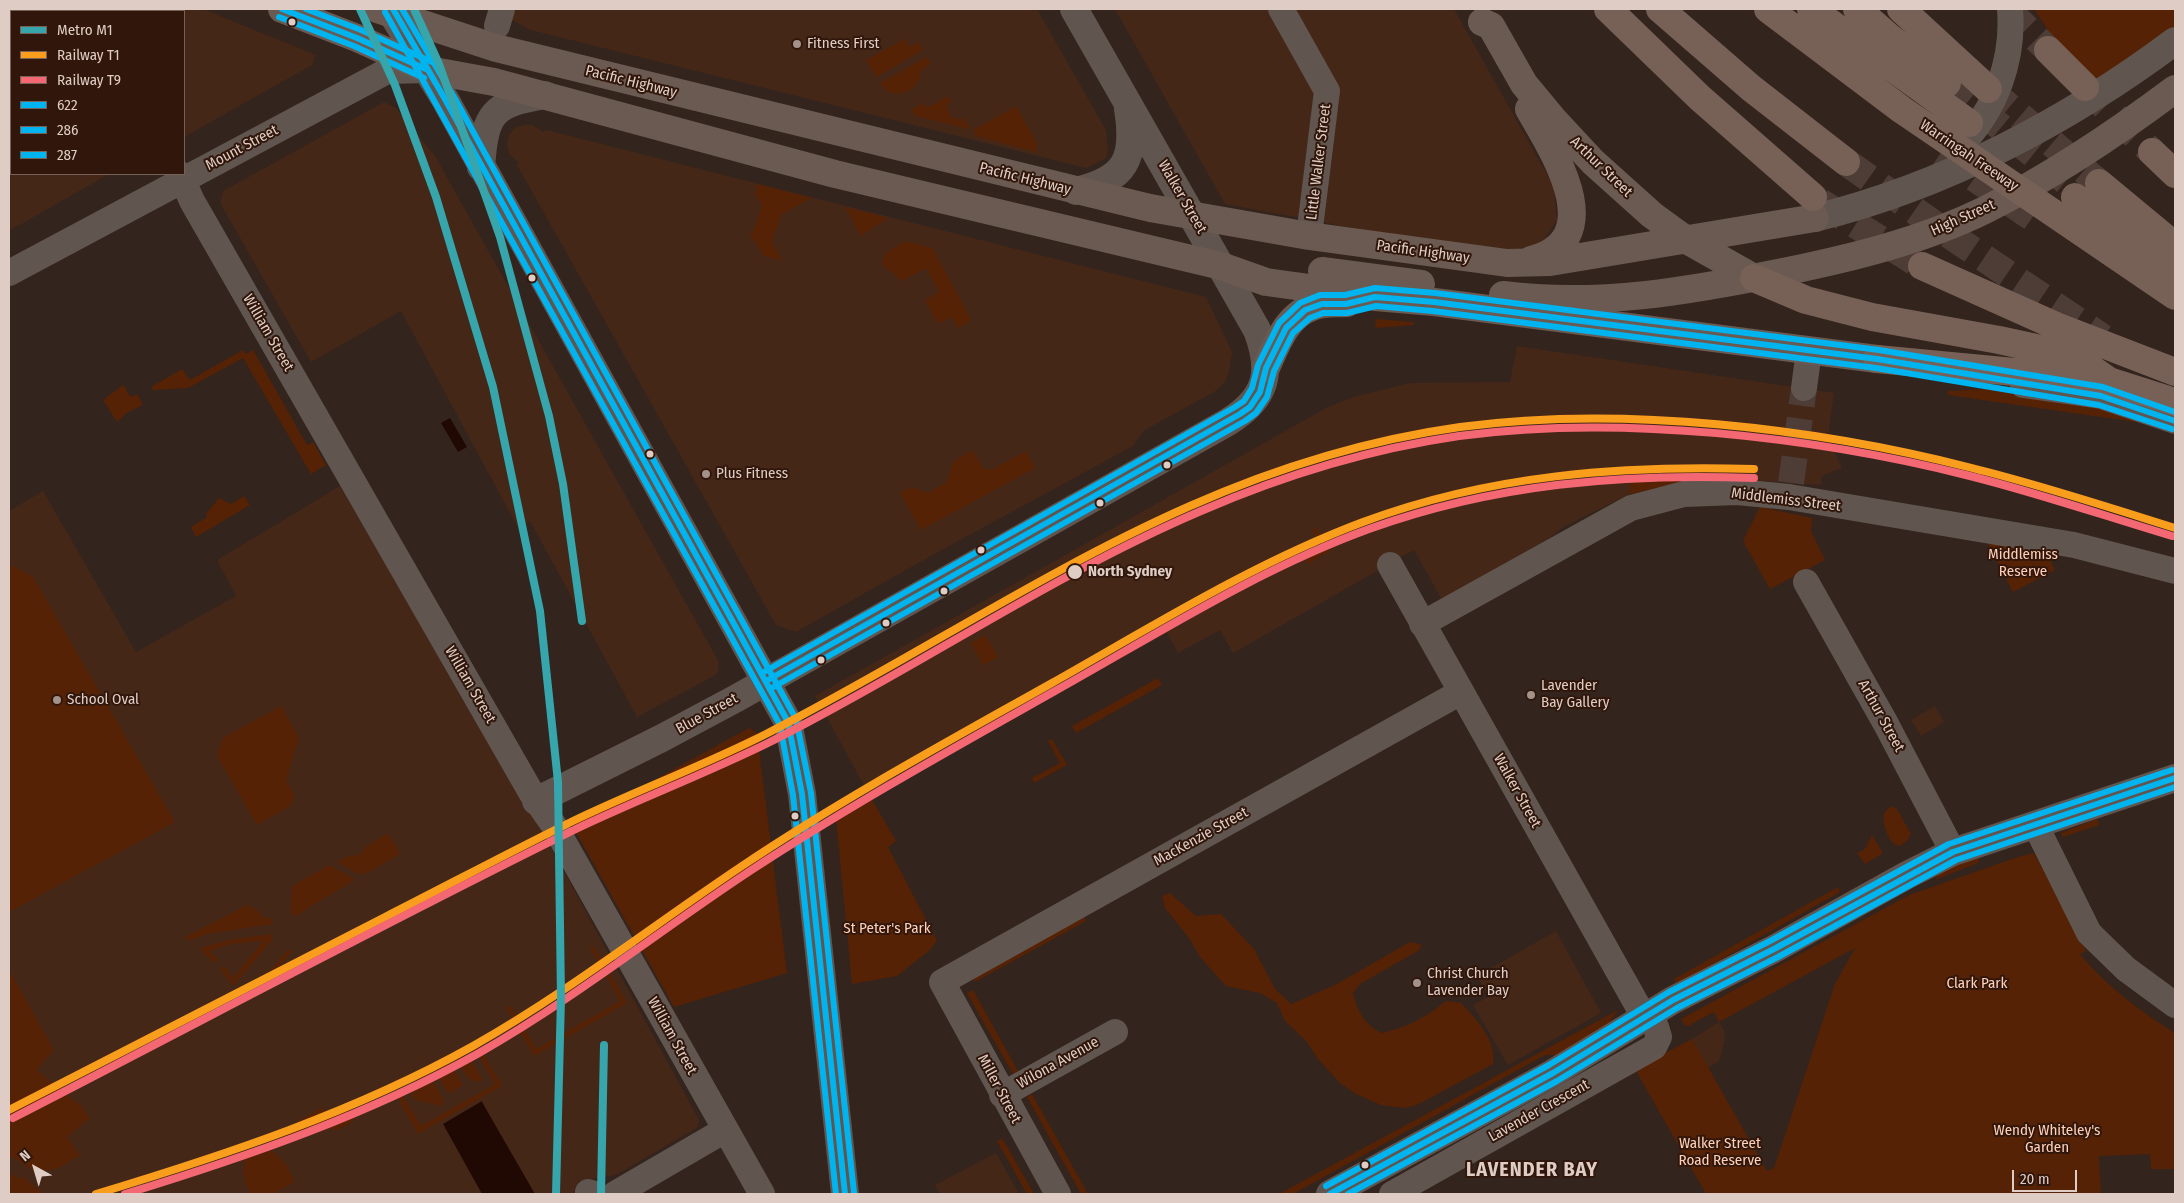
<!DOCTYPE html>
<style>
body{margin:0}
#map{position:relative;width:2184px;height:1203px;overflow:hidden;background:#33241d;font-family:"Fira Sans Condensed",sans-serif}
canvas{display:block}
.frame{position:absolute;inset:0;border:10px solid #dfcdc5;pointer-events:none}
.legend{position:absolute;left:10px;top:10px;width:175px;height:165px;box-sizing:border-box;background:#31170b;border:1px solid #776055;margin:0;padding:6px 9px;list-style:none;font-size:15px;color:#dfcdc5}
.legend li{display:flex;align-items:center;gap:10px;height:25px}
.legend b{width:25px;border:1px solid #776055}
.north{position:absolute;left:10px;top:1143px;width:50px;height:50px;-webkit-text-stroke:4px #31170b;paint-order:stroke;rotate:321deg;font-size:14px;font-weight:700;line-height:20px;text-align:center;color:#dfcdc5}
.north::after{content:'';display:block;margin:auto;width:18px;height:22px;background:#dfcdc5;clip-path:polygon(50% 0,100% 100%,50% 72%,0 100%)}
.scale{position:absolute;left:2012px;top:1170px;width:65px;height:22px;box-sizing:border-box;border:2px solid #dfcdc5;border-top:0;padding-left:6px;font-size:15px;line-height:18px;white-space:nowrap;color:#dfcdc5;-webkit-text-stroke:4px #31170b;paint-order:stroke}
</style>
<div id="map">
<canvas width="2184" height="1203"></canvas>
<div class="frame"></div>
<ul class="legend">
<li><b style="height:6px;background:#36a6ac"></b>Metro M1</li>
<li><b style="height:6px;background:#f99d1c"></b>Railway T1</li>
<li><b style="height:6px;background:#f46874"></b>Railway T9</li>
<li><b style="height:6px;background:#00b5ef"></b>622</li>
<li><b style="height:6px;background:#00b5ef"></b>286</li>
<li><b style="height:6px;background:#00b5ef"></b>287</li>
</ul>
<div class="north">N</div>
<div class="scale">20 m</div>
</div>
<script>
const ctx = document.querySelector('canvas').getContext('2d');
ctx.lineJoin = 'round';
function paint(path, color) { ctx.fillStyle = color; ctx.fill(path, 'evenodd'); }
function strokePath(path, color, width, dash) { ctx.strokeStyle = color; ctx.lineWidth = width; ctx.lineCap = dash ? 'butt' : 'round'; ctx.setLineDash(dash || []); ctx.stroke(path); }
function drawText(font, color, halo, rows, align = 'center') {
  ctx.font = font + ' "Fira Sans Condensed",sans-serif'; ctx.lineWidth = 4; ctx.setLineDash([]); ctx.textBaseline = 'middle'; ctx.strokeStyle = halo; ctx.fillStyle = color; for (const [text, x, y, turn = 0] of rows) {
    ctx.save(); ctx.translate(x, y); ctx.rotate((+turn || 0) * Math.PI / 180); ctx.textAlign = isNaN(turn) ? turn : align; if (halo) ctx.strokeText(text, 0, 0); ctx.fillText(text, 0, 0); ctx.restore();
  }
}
paint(new Path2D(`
 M 9,9 L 76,9 L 77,11 L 11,11 L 11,174 L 109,174 L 9,231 Z
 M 106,9 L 203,9 L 316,55 L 312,65 L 184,137 L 184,11 L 107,11 Z
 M 490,9 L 1037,9 L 1106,130 L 1108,150 L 1106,158 L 1086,168 L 531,30 Z
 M 1115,9 L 1454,9 L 1554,187 L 1557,220 L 1539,247 L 1504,256 L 1225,204 Z
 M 384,102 L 396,108 L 435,156 L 719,662 L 718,672 L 714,676 L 637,717 L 530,521 L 518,528 L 401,311 L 311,362 L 220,203 L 223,191 Z
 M 524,125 L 533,125 L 543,132 L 546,130 L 1206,297 L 1232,352 L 1229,373 L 1224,383 L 1214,392 L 1143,431 L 1133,446 L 929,557 L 796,632 L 776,625 L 517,165 L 518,162 L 509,154 L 507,144 L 509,135 L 515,128 Z
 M 1517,346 L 1834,393 L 1828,436 L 1842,468 L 1822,476 L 1821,485 L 1705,477 L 1630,494 L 1563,527 L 1548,539 L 1442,600 L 1414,550 L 1233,653 L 1220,630 L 1178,653 L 1167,633 L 871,798 L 815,696 L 1328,407 L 1353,397 L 1410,383 L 1510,382 Z
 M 340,486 L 547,840 L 699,1120 L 698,1127 L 616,1175 L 579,1181 L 573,1194 L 9,1194 L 9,511 L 43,491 L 136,652 L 236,596 L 217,560 Z
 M 1935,706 L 1944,722 L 1921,736 L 1911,720 Z
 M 1556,931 L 1601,1013 L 1508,1065 L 1473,1005 L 1488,997 L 1477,976 Z
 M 1719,1022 L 1725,1032 L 1724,1044 L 1719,1061 L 1708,1068 L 1692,1039 Z
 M 996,1153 L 1019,1194 L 940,1194 L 935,1185 Z`), '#452718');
paint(new Path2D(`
 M 2034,9 L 2175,9 L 2175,29 L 2096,79 L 2050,33 Z
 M 905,39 L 910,47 L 918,42 L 923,50 L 876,77 L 866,60 Z
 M 927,57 L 931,64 L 921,70 C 921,92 892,103 880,83 Z
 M 948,96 L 951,102 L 946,106 L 953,119 L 964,119 L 970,129 L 915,116 L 911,110 L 924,103 L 927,108 Z
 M 1016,106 L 1037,144 L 1036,152 L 976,136 L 973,130 Z
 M 757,184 L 811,198 L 781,215 L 772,242 L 783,261 L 764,256 L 750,234 L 754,230 L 762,204 L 755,196 Z
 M 845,207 L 888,218 L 861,236 Z
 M 906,241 L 932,248 L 970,317 L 969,322 L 958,328 L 951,317 L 938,324 L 925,300 L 939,292 L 926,268 L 902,281 L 882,264 L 885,253 Z
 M 1375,319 L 1413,322 L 1414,325 L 1376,328 Z
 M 243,350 L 246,354 L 253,350 L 307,445 L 313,442 L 326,465 L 311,474 L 243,358 L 188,388 L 153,390 L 151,387 L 182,369 L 190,380 Z
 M 123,385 L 131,397 L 137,394 L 143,405 L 128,412 L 117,422 L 103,400 Z
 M 1985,389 L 2094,402 L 2150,424 L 1948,395 L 1948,391 Z
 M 972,450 L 984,469 L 993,469 L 1026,451 L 1035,468 L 921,530 L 900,493 L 911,487 L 928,493 L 947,482 L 953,462 Z
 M 1702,476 L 1705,477 L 1630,494 L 1630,477 Z
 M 244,496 L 250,505 L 196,537 L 191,527 L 207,517 L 206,514 L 219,498 L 231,504 Z
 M 1760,507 L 1812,518 L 1811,531 L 1825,560 L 1770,589 L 1743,541 Z
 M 1316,527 L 1330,551 L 1308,564 L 1305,559 L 1321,549 L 1312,530 Z
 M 1983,534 L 2043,546 L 2055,570 L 2013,592 Z
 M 9,564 L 33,577 L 175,822 L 9,912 Z
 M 985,635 L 998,657 L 983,665 L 971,643 Z
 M 1158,678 L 1162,685 L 1076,733 L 1072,726 Z
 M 281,706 L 299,738 L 286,780 L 295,797 L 290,806 L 257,825 L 217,756 L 223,738 Z
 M 749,728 L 757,733 L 787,973 L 674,1007 L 572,825 Z
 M 1052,739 L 1067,765 L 1034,783 L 1032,778 L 1060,763 L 1048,741 Z
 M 871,798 L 896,841 L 888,847 L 937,941 L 930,950 L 897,976 L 852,984 L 835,809 Z
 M 1891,806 L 1897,809 L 1911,834 L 1906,842 L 1899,846 C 1888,844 1882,823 1884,813 Z
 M 2097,819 L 2099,825 L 2063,837 L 2061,833 Z
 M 388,833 L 400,854 L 367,873 L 359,874 L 337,862 L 349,856 L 360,855 L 364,848 Z
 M 1872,835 L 1883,853 L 1865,864 L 1857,853 L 1865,849 Z
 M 2034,853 L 2086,951 L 2080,954 C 2106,986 2140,1011 2175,1033 L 2175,1169 L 2151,1169 L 2150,1154 L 2099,1156 L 2101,1194 L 1706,1194 L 1635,1069 L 1692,1039 L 1767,1171 L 1774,1168 L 1835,984 L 1855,948 L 1719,1022 L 1714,1012 L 1688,1026 L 1685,1026 L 1681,1019 L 1909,895 L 2018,857 Z
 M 1980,855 L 1978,863 L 1935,880 L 1941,870 Z
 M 329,865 L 353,878 L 353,881 L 295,916 L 291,914 L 292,886 Z
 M 1838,887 L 1840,892 L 1677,984 L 1674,979 Z
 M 1170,893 L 1196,916 L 1221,914 L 1254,949 L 1275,989 L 1291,1004 L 1335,985 L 1410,942 L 1422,945 L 1418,951 L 1360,984 L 1353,993 C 1358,1011 1363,1023 1381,1033 C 1406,1028 1427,1017 1446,1001 L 1461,1003 C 1476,1019 1497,1041 1493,1064 L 1417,1105 L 1404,1108 L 1381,1105 L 1356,1094 L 1341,1084 L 1317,1058 L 1307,1042 L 1285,1021 L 1277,1003 L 1260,993 L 1226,986 L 1200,957 L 1189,938 L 1165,908 L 1162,896 Z
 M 247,905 L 257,910 L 264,919 L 269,916 L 273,924 L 207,934 L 191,940 L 183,938 Z
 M 1084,916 L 1086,921 L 975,982 L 973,977 Z
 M 269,934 L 272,936 L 272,940 L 235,984 L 232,985 L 220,969 L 224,966 L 233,978 L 263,941 L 232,944 L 209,951 L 218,959 L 215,963 L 201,951 L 200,948 L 229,940 Z
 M 594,946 L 627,1003 L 534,1056 L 506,1008 L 510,1005 L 536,1049 L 620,1001 L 590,948 Z
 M 290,950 L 292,951 L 252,999 L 250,997 L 286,951 Z
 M 9,970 L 54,1050 L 36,1070 L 78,1104 L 79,1103 L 90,1118 L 67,1137 L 80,1155 L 59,1168 L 36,1172 L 9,1155 Z
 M 973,990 L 1018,1071 L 1013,1074 L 967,993 Z
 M 1618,1010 L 1609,1023 L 1557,1055 L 1545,1055 L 1293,1194 L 1279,1194 Z
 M 479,1047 L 502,1086 L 418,1134 L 394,1092 L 399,1089 L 421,1126 L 495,1084 L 475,1049 Z
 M 457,1056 L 469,1057 L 483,1080 L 478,1082 L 468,1078 L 455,1058 Z
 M 446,1062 L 449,1062 L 463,1085 L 450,1093 L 447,1091 L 437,1075 Z
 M 425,1074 L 429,1075 L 444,1101 L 442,1106 L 415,1100 L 412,1095 Z
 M 1032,1094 L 1088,1194 L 1081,1194 L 1027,1097 Z
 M 322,1107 L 327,1116 L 346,1107 L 354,1117 L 351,1123 L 338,1130 L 318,1128 L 292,1140 L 283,1140 L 279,1133 Z
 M 1001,1139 L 1004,1141 L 1034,1194 L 1027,1194 L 997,1141 Z
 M 264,1144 L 286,1164 L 295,1182 L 272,1194 L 251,1194 C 243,1182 242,1168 246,1154 Z
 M 9,1173 L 19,1179 L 22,1176 L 44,1194 L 9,1194 Z`), '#562205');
paint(new Path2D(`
 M 450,418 L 467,447 L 458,452 L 441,423 Z
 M 482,1101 L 482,1102 L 535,1194 L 482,1194 L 443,1124 Z`), '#210903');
strokePath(new Path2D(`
 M 1791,483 L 1804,388`), '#4d3d36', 26, [26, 13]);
strokePath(new Path2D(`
 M 2007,9 L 2048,50
 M 1947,83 L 2099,208
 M 2085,87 L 2152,152
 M 1988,89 L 2099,183
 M 1940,154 L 2036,220
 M 1846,162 L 1938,227 L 2103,338
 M 1820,202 L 1922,266`), '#4d3d36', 28, [28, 14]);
strokePath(new Path2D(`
 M 88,9 L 90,11
 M 1281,9 L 1327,91 L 1309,236
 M 497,26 L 502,9
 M 1959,147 C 1996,110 2014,60 2010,9
 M 180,174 L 192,201 L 532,794 L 555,827 L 762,1194
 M 9,273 L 387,71 L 428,70
 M 2023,385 L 2101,396 L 2175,421
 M 1804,388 L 1809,351
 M 1390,565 L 1644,1017 L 1656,1027 L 1659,1037 L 1654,1047 L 1392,1194
 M 1806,582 L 1886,724 L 1953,852
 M 1422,624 L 1631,508 L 1684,494 L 1737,492 L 1789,497 L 2074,545 L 2175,571
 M 2035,824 L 2089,933 L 2126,969 L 2175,1005
 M 1002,1095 L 1115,1032
 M 588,1192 L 595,1194
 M 615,1194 L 725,1130
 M 1058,1194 L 942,982 L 1461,692`), '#615550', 26);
strokePath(new Path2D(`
 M 389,9 L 446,101 L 788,722 L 802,794 L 845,1194
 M 481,167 C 485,113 492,104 545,95
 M 1076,191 C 1126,179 1136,159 1128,109
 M 1815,218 C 1945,186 2068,121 2175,41
 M 536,801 L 662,738 L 735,699 L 1228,422 C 1267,398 1273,372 1257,330 L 1074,9
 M 1330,1194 L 1553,1073 L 1673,1000 L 1774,949 L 1907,875 L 1953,852 L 2175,778`), '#615550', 28);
strokePath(new Path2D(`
 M 282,9 L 357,38 L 428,70 L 494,82 L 835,174 L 1221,266 L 1266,282 L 1375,297 L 1434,302 L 1877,359
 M 377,9 L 496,48 L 1150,208 L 1309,236 L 1507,263 L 1550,262 L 1815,218
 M 1482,22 L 1491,26 L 1524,84 L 1553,119 L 1593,162 L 1652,215 L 1685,239 L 1754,278
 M 1529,109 C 1553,151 1611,239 1531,260
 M 1322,271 L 1421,284
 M 1503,295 C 1599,307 1689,291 1783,272 C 1851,258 1922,241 1985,210 C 2052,176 2115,134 2175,89
 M 1266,368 C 1276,346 1286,316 1312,307 C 1323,302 1335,304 1347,303`), '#6b5a51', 28);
strokePath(new Path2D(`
 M 1608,9 L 1700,98 L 1813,197
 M 1660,9 L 1751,88 L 1846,162
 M 1768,9 L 1902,110 L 2175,296
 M 1811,9 L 1969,123
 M 1857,9 L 1889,37 L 1947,83
 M 1901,9 L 1988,89
 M 2048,50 L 2085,87
 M 2152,152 L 2175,174
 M 2099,183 L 2175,246
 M 2075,197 L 2175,270
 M 1922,266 L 2056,326 L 2175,372
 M 1754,278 L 1806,300 L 1872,317 L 1999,340 L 2073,356 L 2109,381
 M 1877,359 L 2109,381 L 2175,402`), '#776156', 28);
strokePath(new Path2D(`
 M 282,9 L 357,38 L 428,70
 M 393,9 L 446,101 L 788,722 L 802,794 L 845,1194
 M 766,681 L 1240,414 L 1250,407 L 1260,392 L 1266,368 L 1286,328 L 1305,310 L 1322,304 L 1346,304 L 1375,297 L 1434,302 L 1877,359 L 2101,396 L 2175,421
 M 1330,1194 L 1553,1073 L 1673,1000 L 1774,949 L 1953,852 L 2175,778`), '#00b5ef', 6);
strokePath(new Path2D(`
 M 385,12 L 780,725 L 793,795 L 836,1194
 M 279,17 L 354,46 L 424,78
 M 770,689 L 1245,421 L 1256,413 L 1267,397 L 1274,371 L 1293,333 L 1310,318 L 1323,313 L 1347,313 L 1376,306 L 1433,311 L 1876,368 L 2099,405 L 2172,429
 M 1348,1194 L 1557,1081 L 1677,1008 L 1778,957 L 1956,860 L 2175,787`), '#00b5ef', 6);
strokePath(new Path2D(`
 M 306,9 L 361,30 L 432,62
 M 402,9 L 454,97 L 796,719 L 811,793 L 854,1193
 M 762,673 L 1235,407 L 1244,401 L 1252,388 L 1258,365 L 1279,323 L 1300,303 L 1320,295 L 1345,295 L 1375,288 L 1435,293 L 1879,350 L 2103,387 L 2175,412
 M 1326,1186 L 1549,1065 L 1669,992 L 1770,941 L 1949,844 L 2172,770`), '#00b5ef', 6);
strokePath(new Path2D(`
 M 9,1110 C 134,1046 260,981 385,917 C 448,885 510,852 573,821 C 637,790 703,766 766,734 C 909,661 1043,571 1190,506 C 1276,468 1367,440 1460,427 C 1620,405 1816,428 1972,468 C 2041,485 2108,507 2175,528
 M 96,1194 C 225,1155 355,1112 473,1046 C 567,993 652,926 742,866 C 842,799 947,742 1052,683 C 1153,626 1254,563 1363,522 C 1489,475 1621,465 1754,469`), '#f99d1c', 8);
strokePath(new Path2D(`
 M 13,1118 C 200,1022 387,922 576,829 C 639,799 705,774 768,743 C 914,670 1051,575 1201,511 C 1284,475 1370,449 1459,436 C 1619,414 1815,437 1970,476 C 2038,493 2105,516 2172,536
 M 125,1194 C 246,1157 368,1115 479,1053 C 574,999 659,931 750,871 C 849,806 952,749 1055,691 C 1157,634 1259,569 1369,529 C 1494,484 1622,473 1754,478`), '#f46874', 8);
strokePath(new Path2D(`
 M 360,9 L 395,85 L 436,197 L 493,387 L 540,611 L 558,782 L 561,998 L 556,1194
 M 414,9 L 439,64 L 500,237 L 549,416 L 563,484 L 582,621
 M 601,1194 L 604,1045`), '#36a6ac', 8);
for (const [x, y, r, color] of [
 [292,22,4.5,"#dfcdc5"],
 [797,44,5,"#a3928a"],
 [532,278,4.5,"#dfcdc5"],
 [650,454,4.5,"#dfcdc5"],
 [1167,465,4.5,"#dfcdc5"],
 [706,474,5,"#a3928a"],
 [1100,503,4.5,"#dfcdc5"],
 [981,550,4.5,"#dfcdc5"],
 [1075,572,8,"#dfcdc5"],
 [944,591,4.5,"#dfcdc5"],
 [886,623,4.5,"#dfcdc5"],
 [821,660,4.5,"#dfcdc5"],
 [1531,695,5,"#a3928a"],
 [57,700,5,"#a3928a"],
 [795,816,4.5,"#dfcdc5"],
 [1417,983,5,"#a3928a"],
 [1365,1165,4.5,"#dfcdc5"]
]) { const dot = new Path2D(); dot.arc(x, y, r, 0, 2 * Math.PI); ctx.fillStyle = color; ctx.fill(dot); strokePath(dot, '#31170b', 2); }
drawText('15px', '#dfcdc5', '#31170b', [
 ["Fitness First",807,44],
 ["Plus Fitness",716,474],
 ["Lavender",1541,686],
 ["Bay Gallery",1541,703],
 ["School Oval",67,700],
 ["Christ Church",1427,974],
 ["Lavender Bay",1427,991]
], 'left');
drawText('15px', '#dfcdc5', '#31170b', [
 ["Pacific Highway",631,82,14],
 ["Mount Street",242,148,-28],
 ["Warringah Freeway",1969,156,34],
 ["Little Walker Street",1319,162,-83],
 ["Arthur Street",1601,167,44],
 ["Pacific Highway",1025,179,14],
 ["Walker Street",1182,197,60],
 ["High Street",1963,218,-24],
 ["Pacific Highway",1423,252,8],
 ["William Street",268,333,60],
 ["Middlemiss Street",1786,500,7],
 ["William Street",470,685,60],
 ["Blue Street",707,714,-29],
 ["Arthur Street",1881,716,61],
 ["Walker Street",1517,791,61],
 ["MacKenzie Street",1201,837,-29],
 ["William Street",672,1036,61],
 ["Wilona Avenue",1058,1063,-29],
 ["Miller Street",999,1089,62],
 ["Lavender Crescent",1539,1111,-29]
]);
drawText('15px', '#ffd0ba', '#31170b', [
 ["Middlemiss",2023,555],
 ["Reserve",2023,572],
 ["St Peter's Park",887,929],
 ["Clark Park",1977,984],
 ["Wendy Whiteley's",2047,1131],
 ["Garden",2047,1148],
 ["Walker Street",1720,1144],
 ["Road Reserve",1720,1161]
]);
drawText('bold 15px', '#dfcdc5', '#31170b', [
 ["North Sydney",1088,572]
], 'left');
ctx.letterSpacing = '1px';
drawText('bold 20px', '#dfcdc5', '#31170b', [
 ["LAVENDER BAY",1532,1170]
]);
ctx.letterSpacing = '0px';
</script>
